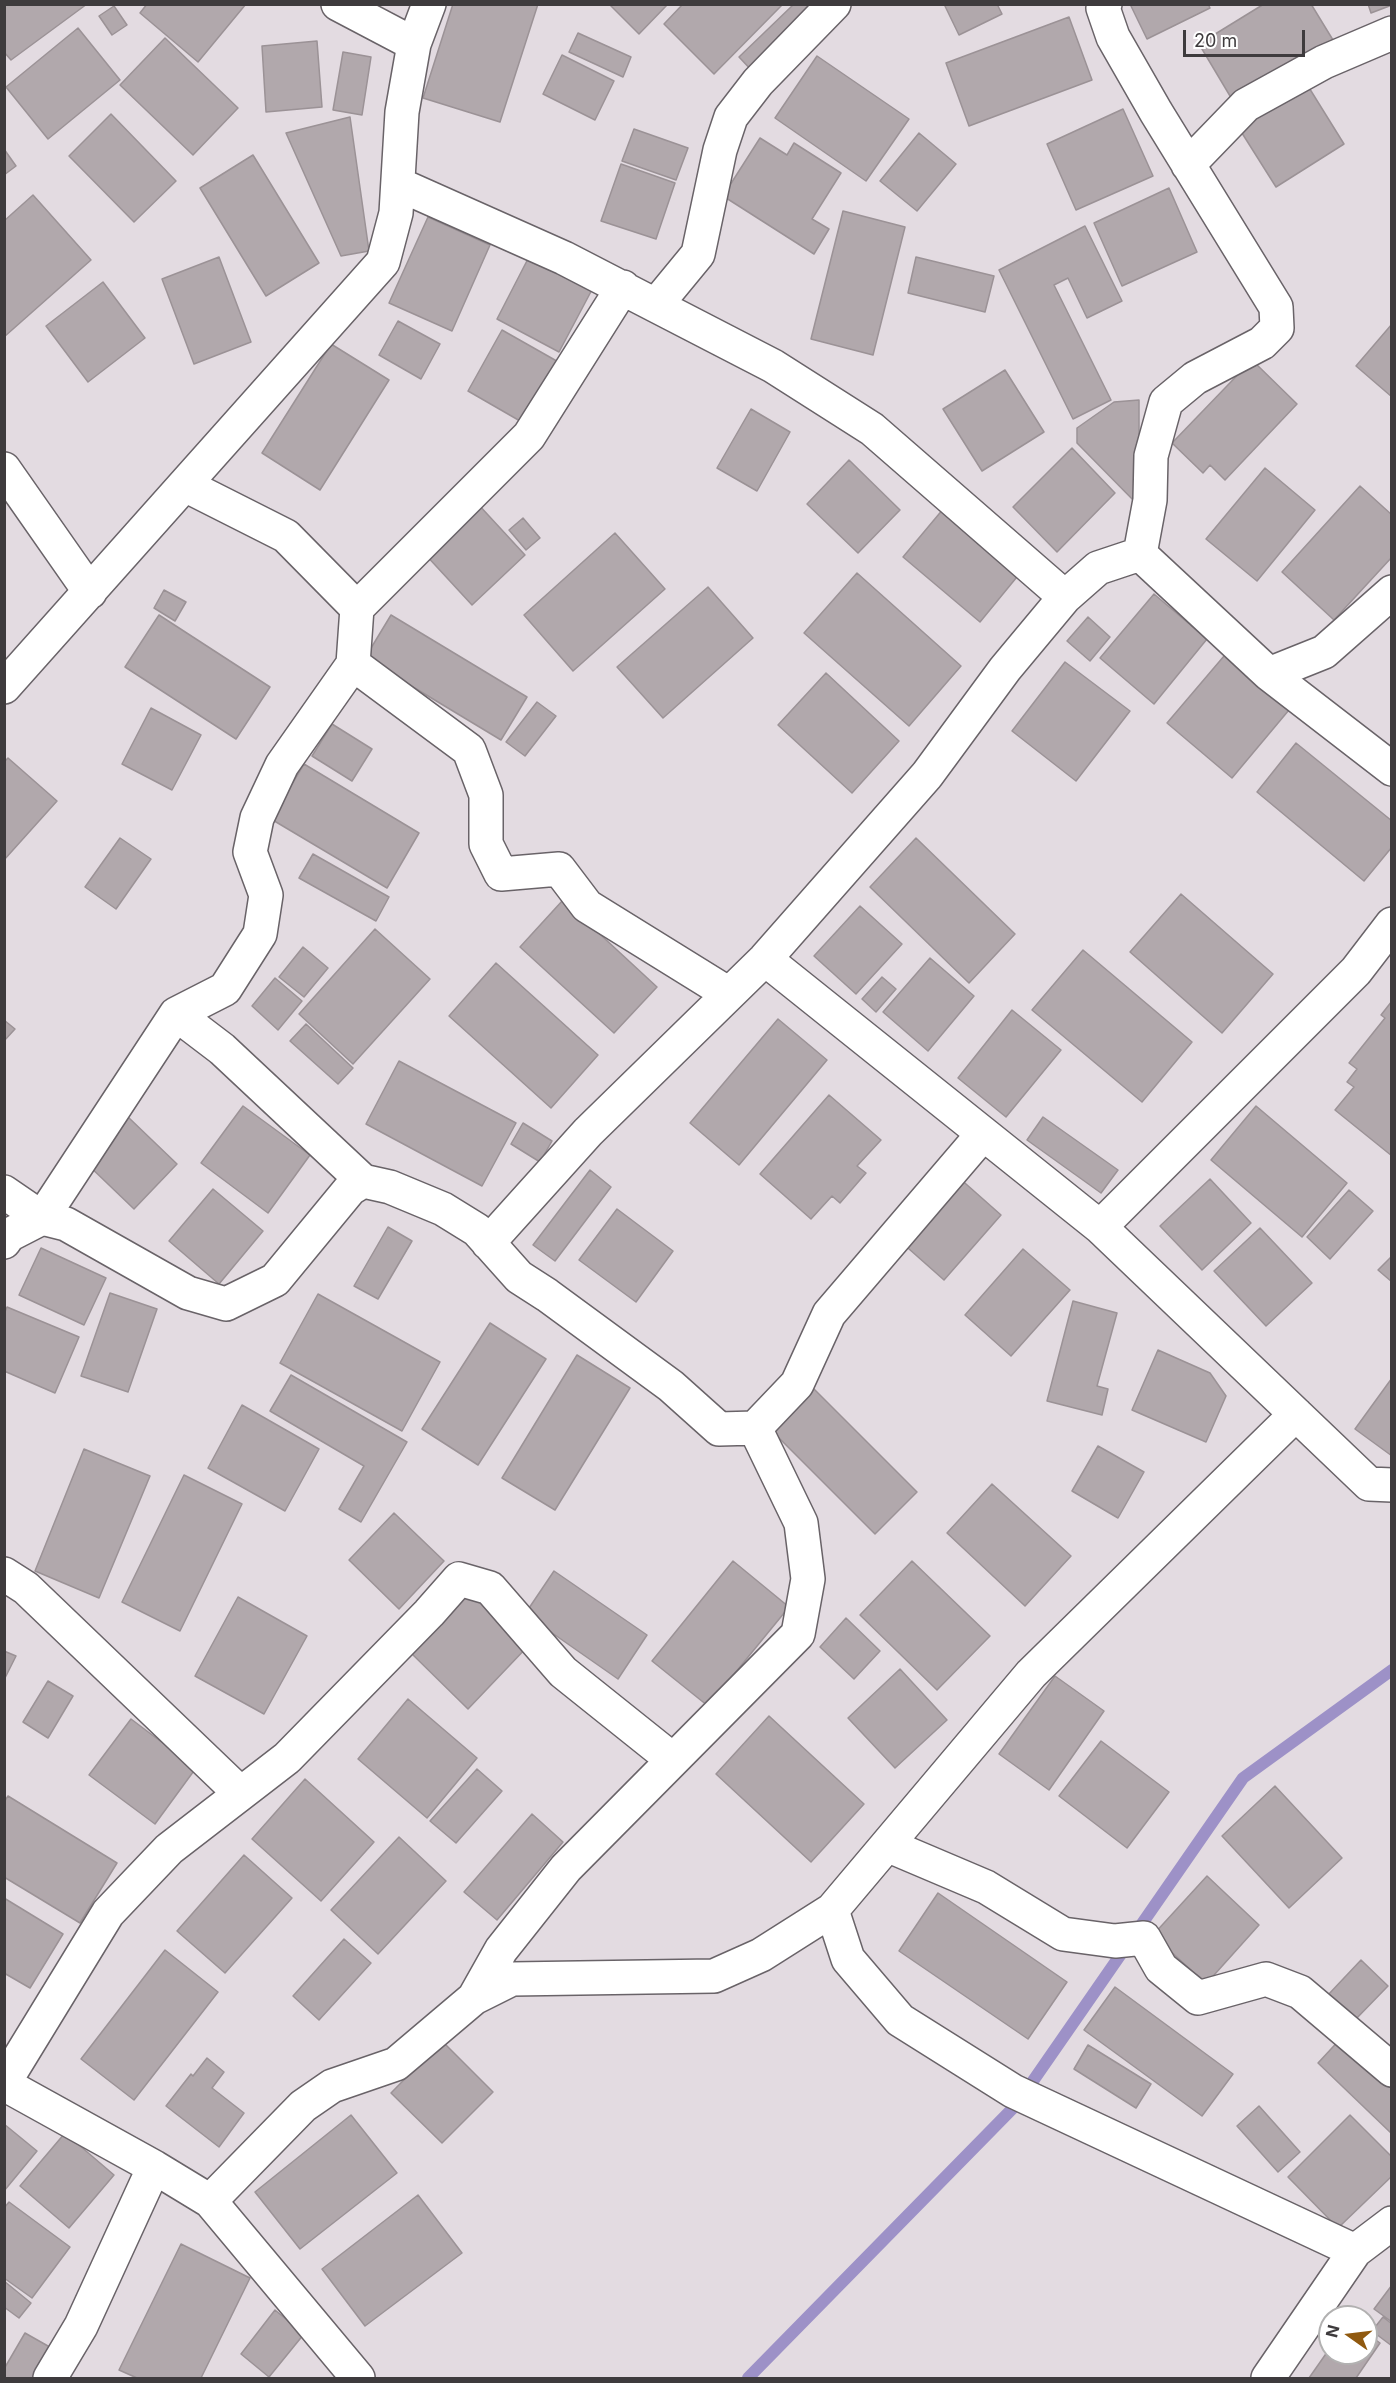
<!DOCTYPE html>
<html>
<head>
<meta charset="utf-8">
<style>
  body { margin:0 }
  #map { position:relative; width:1396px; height:2383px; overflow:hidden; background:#e3dbe1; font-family:Inter,sans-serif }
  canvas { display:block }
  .frame { position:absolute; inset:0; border:6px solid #3e3b3d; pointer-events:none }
  .north { position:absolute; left:1318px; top:2305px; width:60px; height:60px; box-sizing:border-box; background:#fff; border:2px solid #b2b1b1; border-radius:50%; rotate:284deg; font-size:16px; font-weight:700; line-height:24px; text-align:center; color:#3e3b3d }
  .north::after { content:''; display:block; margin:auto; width:21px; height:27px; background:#90590f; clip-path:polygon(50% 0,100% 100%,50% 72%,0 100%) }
  .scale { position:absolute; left:1183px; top:30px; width:122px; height:27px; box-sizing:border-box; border:3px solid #3e3b3d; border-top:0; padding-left:8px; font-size:18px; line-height:21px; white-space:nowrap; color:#3e3b3d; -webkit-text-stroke:4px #fff; paint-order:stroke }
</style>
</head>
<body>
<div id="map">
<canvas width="1396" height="2383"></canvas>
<div class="frame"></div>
<div class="north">N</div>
<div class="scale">20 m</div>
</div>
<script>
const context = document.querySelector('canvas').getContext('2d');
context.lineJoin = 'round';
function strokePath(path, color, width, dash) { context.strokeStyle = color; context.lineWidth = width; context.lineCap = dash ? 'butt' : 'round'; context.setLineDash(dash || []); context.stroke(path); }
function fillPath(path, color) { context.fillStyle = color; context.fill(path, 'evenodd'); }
const stream = new Path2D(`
  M748,2378L1017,2104L1243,1778L1392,1670`);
const building = new Path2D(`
  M4,4H87L11,60L4,52Z
  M147,4H246L198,62L140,13Z
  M453,4H538L500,122L423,98Z
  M609,4H668L639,34Z
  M683,4H783L714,74L664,24Z
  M794,4H826L754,73L739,57Z
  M944,4H997L1002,14L959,35Z
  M1130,4H1208L1210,8L1147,39Z
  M1264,4H1311L1333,40L1233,101L1199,44Z
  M1368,4H1392V5L1371,13Z
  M114,6L127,25L112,35L99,16Z
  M1069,17L1092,80L969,126L946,63Z
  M78,28L120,80L48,139L6,87Z
  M578,33L631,57L623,77L569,52Z
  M165,38L238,108L193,155L120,85Z
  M317,41L322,107L266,112L262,46Z
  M343,52L371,57L362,115L333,110Z
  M562,55L614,81L595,120L543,94Z
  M817,56L909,119L866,181L775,118Z
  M1303,78L1344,144L1276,187L1235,122Z
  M1123,109L1153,176L1076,210L1047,144Z
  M111,114L176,181L134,222L69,156Z
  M350,117L369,251L341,256L286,133Z
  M634,129L688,148L676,180L622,161Z
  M919,133L956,164L917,211L880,181Z
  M760,138L787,155L794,143L841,173L812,219L829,229L814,254L723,196Z
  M4,149L16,166L4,175Z
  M253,155L319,263L266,296L200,188Z
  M621,164L675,183L656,239L601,221Z
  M1169,188L1197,252L1122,286L1094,223Z
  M33,195L91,260L4,337V221Z
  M843,211L905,227L873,355L811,339Z
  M428,217L490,245L452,331L389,303Z
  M1085,226L1122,301L1087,318L1068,278L1054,285L1111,400L1073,419L999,270Z
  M532,251L595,284L559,352L497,319Z
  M219,257L251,342L194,364L162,279Z
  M916,257L994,276L985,312L908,293Z
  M103,282L145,338L88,382L46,326Z
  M398,321L440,344L421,379L379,355Z
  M1392,324V397L1356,366Z
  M502,330L562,364L527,425L468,391Z
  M331,344L389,380L320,490L262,453Z
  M1252,360L1297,404L1225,480L1210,465L1203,473L1172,443Z
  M1005,370L1044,432L982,471L943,409Z
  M1139,400V506L1077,443V428L1114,402Z
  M751,409L790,432L757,491L717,468Z
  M1072,448L1115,493L1057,552L1013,507Z
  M849,460L900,510L858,553L807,504Z
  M1265,468L1315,510L1257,581L1206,539Z
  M1360,486L1392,515V557L1334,620L1282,572Z
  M477,503L525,555L472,605L424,553Z
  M944,508L1021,572L980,622L903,557Z
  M523,518L540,538L526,550L509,530Z
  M615,533L665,589L573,671L524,615Z
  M857,573L961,666L909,726L804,633Z
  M708,587L753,638L663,718L617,667Z
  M164,590L186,602L175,621L154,608Z
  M1154,594L1207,639L1154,704L1100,658Z
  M159,615L270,687L236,739L125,667Z
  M391,615L527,697L501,740L365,658Z
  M1088,617L1110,637L1090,661L1067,641Z
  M1230,649L1294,704L1232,778L1167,723Z
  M1065,662L1130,711L1076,781L1012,731Z
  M826,673L899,741L852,793L778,725Z
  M537,702L556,716L525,756L506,742Z
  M151,708L201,735L172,790L122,764Z
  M332,724L372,749L352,781L312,756Z
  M1296,743L1392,821V847L1364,881L1257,792Z
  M8,758L57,801L4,860V762Z
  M304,764L419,833L387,888L271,819Z
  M120,838L151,859L116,909L85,887Z
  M916,838L1015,934L969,983L870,887Z
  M313,854L389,897L376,921L299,878Z
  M1181,894L1273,974L1222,1033L1130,952Z
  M563,900L657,987L614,1033L520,947Z
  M860,906L902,944L856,994L814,956Z
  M375,929L430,979L353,1064L299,1014Z
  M303,947L328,968L304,997L279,977Z
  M1083,950L1192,1042L1142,1102L1032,1010Z
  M930,958L974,996L928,1051L883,1012Z
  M496,963L598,1055L551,1108L449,1016Z
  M882,977L896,989L876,1012L862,999Z
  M275,978L302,1001L278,1030L252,1006Z
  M1392,1001V1156L1335,1110L1354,1087L1347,1082L1357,1069L1349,1063L1385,1018L1381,1015Z
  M1012,1010L1061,1050L1006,1117L958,1078Z
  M778,1019L827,1060L739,1165L690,1123Z
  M4,1020L15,1029L4,1041Z
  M306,1024L353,1068L338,1084L290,1041Z
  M399,1061L516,1123L482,1186L366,1124Z
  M829,1095L881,1140L857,1166L866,1173L840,1203L832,1196L811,1219L760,1174Z
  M243,1106L310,1155L268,1213L201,1163Z
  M1256,1106L1347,1183L1302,1237L1211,1160Z
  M127,1116L177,1164L134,1209L84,1161Z
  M1043,1117L1118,1170L1101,1193L1027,1140Z
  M523,1123L552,1141L540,1162L511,1144Z
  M590,1170L611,1187L555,1261L533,1245Z
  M957,1176L1001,1215L944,1280L900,1241Z
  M1210,1179L1251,1223L1202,1270L1160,1226Z
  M213,1189L263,1231L219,1284L169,1241Z
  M1349,1190L1373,1211L1330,1259L1307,1237Z
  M617,1209L673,1251L636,1302L579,1260Z
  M388,1227L412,1241L378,1299L354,1286Z
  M1260,1228L1312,1283L1266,1326L1214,1271Z
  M41,1248L106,1278L84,1325L19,1295Z
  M1023,1249L1070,1290L1011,1356L965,1315Z
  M1392,1256V1282L1378,1270Z
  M110,1293L157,1309L128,1392L81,1376Z
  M318,1294L440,1362L402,1431L280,1363Z
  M1073,1301L1117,1313L1097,1386L1108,1389L1102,1415L1047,1401Z
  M7,1307L79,1337L55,1393L4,1371V1314Z
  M490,1323L546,1359L478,1465L422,1429Z
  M1158,1350L1210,1373L1226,1396L1206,1442L1132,1410Z
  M577,1355L630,1388L555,1510L502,1478Z
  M291,1375L407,1442L361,1522L339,1509L364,1466L270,1411Z
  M1392,1378V1456L1355,1429Z
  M811,1386L917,1492L875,1534L769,1428Z
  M242,1405L319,1449L285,1511L208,1468Z
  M1098,1446L1144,1472L1118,1518L1072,1491Z
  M84,1449L150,1476L99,1598L35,1571Z
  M184,1475L242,1504L180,1631L122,1602Z
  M992,1484L1071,1556L1025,1606L947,1533Z
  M394,1513L444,1561L399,1609L349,1560Z
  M733,1561L789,1607L708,1706L652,1661Z
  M912,1561L990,1636L937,1690L860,1615Z
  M554,1571L647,1635L618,1679L525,1614Z
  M470,1588L529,1645L468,1709L410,1652Z
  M238,1597L307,1636L264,1714L195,1676Z
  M846,1618L880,1651L854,1679L820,1647Z
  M4,1651L16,1656L4,1680Z
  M900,1669L947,1720L895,1768L848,1718Z
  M1055,1676L1104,1711L1049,1790L999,1754Z
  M48,1681L73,1696L48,1738L23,1722Z
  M408,1699L477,1758L427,1818L358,1759Z
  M769,1716L864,1804L811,1862L716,1774Z
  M131,1719L196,1768L155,1824L89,1775Z
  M1101,1741L1169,1792L1127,1848L1059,1796Z
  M477,1769L502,1791L456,1843L430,1821Z
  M305,1779L374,1842L321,1901L252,1839Z
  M1275,1786L1342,1858L1289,1908L1222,1836Z
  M8,1796L117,1863L80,1923L4,1877V1802Z
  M532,1814L563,1842L497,1920L464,1892Z
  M399,1837L446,1881L378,1954L331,1910Z
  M244,1855L292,1898L225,1973L177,1931Z
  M1207,1876L1259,1925L1206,1984L1153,1935Z
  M938,1893L1067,1982L1028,2039L899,1951Z
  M4,1898L63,1934L30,1988L4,1973Z
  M344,1939L371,1963L319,2020L293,1996Z
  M165,1950L218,1992L134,2100L81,2059Z
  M1361,1960L1388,1986L1354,2021L1327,1996Z
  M1115,1987L1233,2074L1202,2116L1084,2030Z
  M1344,2035L1392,2081V2134L1318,2063Z
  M442,2041L493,2092L442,2143L391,2093Z
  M1088,2045L1151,2084L1136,2108L1074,2069Z
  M207,2058L224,2072L212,2088L244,2113L219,2147L166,2106L191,2074L193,2076Z
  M1259,2106L1300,2152L1278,2172L1237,2126Z
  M351,2115L397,2173L300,2249L255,2192Z
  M1350,2115L1392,2157V2176L1338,2228L1288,2177Z
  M4,2124L37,2151L4,2191Z
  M65,2133L114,2175L69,2228L20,2186Z
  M418,2195L462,2253L365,2326L322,2269Z
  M9,2202L70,2247L32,2298L4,2278V2208Z
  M181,2244L250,2278L201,2378H137L119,2370Z
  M4,2281L31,2303L19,2318L4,2307Z
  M1392,2285V2322L1374,2309Z
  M275,2310L304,2334L269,2377L241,2354Z
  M1383,2317L1392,2324V2346L1372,2331Z
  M25,2333L55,2350L39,2378H4V2369Z
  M1366,2333L1380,2343L1356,2378H1309L1330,2348V2353H1366Z`);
const street = new Path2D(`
  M338,4L414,44
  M1105,4L1103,8L1113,37L1156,112L1276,307L1277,328L1262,343L1195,378L1166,402L1151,456L1150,500L1140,554
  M1188,165L1246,105L1324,62L1392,33
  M398,184L564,258L773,366L872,429L1065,597
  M656,305L698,254L720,150L731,117L758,82L834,4
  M4,469L90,592
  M185,485L286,536L357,608
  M1140,554L1269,674L1392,769
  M353,664L469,750L486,795V844L501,874L559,869L587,906L729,994
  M1269,674L1324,652L1392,592
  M4,687L383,262L396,213L402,112L414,44L429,4
  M765,959L1100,1227L1369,1484L1392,1485
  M176,1014L222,1049L363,1181L390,1187L443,1209L477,1230L519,1277L547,1295L671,1386L719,1429L755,1428L797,1384L829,1314L983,1134
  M4,1192L42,1218L66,1224L188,1293L226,1304L275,1280L350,1189L363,1181
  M1100,1227L1356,971L1392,924
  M4,1242L9,1235L42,1218L176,1014L225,989L260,934L266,895L250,852L257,818L282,765L353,664L357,608L529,436L623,287
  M488,1243L588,1132L765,959L927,775L1005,669L1065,597L1098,568L1140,554
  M4,1574L26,1588L240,1793
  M887,1845L986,1887L1063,1934L1115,1941L1144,1938L1161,1968L1198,1998L1266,1979L1300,1992L1392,2070
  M832,1910L848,1959L900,2020L1013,2091L1355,2251
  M474,1998L501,1950L566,1868L798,1634L808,1579L801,1523L755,1428
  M4,2083L108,1913L169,1849L287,1758L429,1613L459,1579L490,1588L563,1672L673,1760
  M4,2084L154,2167L81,2326L50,2378
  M154,2167L210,2201L358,2378
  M210,2201L303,2106L332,2086L396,2064L474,1998L512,1979L714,1976L761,1955L832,1910L1031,1674L1296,1414
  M1268,2378L1355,2251L1392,2223`);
strokePath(stream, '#9d91c7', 12);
fillPath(building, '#b1a8ac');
strokePath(building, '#9b9296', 1.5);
strokePath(street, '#696368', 36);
strokePath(street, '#fff', 33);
</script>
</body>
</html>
